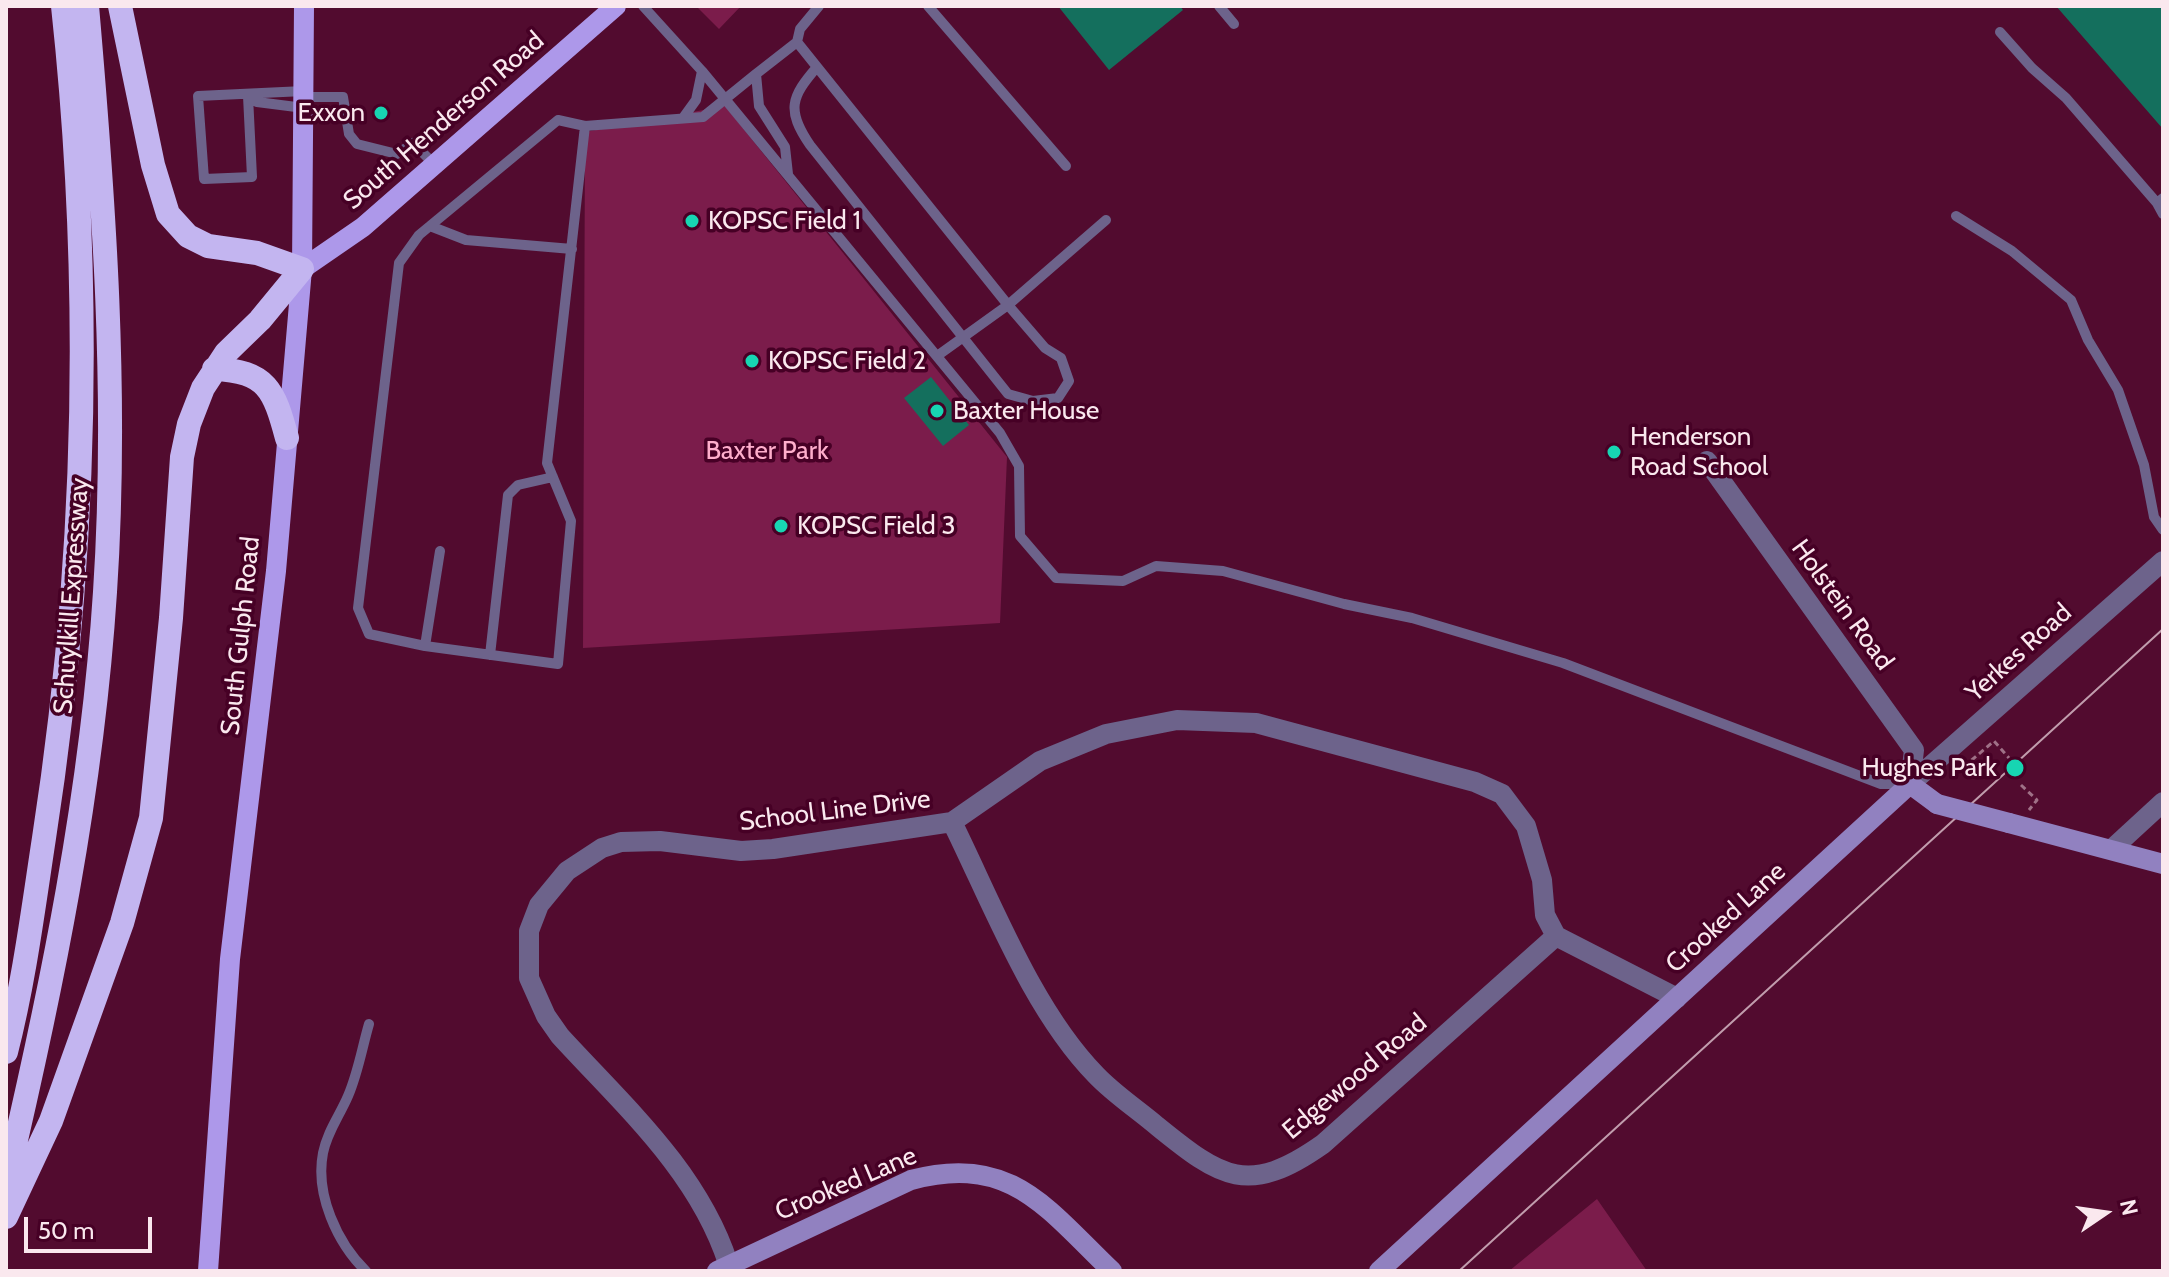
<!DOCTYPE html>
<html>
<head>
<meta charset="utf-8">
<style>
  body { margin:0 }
  #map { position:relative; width:2169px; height:1277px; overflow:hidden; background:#520b2f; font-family:Cabin,sans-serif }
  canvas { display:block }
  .frame { position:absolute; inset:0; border:8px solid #fae8ee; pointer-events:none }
  .north { position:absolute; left:2065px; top:1173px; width:80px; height:80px; -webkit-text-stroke:6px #460025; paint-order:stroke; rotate:77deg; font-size:22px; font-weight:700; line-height:32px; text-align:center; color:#fae8ee }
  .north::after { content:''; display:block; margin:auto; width:28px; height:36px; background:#fae8ee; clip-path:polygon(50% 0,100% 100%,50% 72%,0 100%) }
  .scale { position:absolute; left:24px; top:1217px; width:128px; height:36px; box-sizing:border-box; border:4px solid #fae8ee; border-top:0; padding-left:10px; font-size:24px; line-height:28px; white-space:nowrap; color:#fae8ee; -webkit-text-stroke:6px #460025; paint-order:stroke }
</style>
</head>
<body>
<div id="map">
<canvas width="2169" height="1277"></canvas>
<div class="frame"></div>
<div class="north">N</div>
<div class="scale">50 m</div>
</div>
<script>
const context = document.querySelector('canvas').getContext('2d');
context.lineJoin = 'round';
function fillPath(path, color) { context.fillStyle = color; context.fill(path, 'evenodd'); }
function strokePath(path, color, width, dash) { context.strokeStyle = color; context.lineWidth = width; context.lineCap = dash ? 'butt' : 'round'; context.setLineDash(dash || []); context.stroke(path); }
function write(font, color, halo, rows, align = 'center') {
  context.font = font + ' Cabin,sans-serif'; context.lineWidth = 7; context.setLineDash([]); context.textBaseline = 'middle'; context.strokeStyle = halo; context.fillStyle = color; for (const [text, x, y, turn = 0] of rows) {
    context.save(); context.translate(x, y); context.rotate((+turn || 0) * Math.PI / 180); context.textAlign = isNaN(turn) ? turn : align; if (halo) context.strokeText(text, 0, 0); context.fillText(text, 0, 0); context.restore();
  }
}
const green = new Path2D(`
  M696,6H741L719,29Z
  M725,106L1007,457L1000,623L583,648L585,132Z
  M1597,1199L1647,1271H1509Z`);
const building = new Path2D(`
  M1058,6H1180L1183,10L1109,70Z
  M2056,6H2163V129Z
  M931,377L969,425L943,446L904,398Z`);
const path = new Path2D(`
  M1957,766L1960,770L1994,741L2009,758
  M2021,785L2037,800L2029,810`);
const lane = new Path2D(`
  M643,6L702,71L1000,433L1019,466L1020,536L1056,578L1123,581L1156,566L1223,571L1344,604L1412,618L1563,663L1881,784H1908
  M928,6L1066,166
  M1219,6L1234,24
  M2000,32L2032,68L2066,98L2157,203
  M817,67C791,97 786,110 810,145L1008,394L1033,401L1058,398L1069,381L1061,358L1045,348L1008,305L797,42L800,29L819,6
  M248,96L252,177L204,179L198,96L304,91
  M248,96L257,102L304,108
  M304,97H343L349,134L357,144L397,154L413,143L434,164
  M683,118L696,100L702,71
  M585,126L558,120L419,235L399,263L358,608L369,634L425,646L558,664L571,521L547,463L585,126L703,117L756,74
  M788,174L785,147L759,106L756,74L797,42
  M2163,198L2157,203L2163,214
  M1956,216L2012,251L2071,300L2088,340L2118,390L2144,465L2154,517L2163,530
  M430,226L466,240L572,249
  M937,356L1008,305L1106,220
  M425,646L440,551
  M490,655L508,495L518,485L553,477
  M366,1271C337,1243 315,1194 323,1153C327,1132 340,1115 348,1096C358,1073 362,1048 369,1024`);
const street = new Path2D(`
  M1707,461L1914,750L1910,784
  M1910,784L2163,561
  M952,822C992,903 1033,1011 1096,1075C1114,1094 1137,1109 1157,1126C1221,1178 1248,1197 1323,1144L1556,936
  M2113,848L2163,802
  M728,1263C698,1171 624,1106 560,1036L546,1016L529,978V931L539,905L567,871L602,848L621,842L660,841L741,851L773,849L952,822L1040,761L1106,734L1177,720L1256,723L1475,782L1502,794L1526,826L1542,880L1545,915L1556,936L1677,998`);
const secondary = new Path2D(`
  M2009,823L2163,864
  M717,1271L911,1180C1011,1153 1046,1208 1112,1271
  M1379,1271L1910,784L1937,804`);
const primary = new Path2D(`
  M302,269L363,227L616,6
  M208,1271L230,959L276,571L302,269L304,6`);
const highway = new Path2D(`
  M214,369C267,371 274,390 287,438
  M6,1052C24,982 33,910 44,838C87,562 93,283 63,6
  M6,1183C52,988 92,793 105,592C118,396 104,201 87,6
  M6,1217L51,1121L122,923L151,818L171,618L182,457L189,424L203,388L226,353L260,320L302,269L257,253L208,246L188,236L168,214L153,165L120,6`);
const tram = new Path2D(`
  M1459,1271L2163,629`);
const secondaryBridge = new Path2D(`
  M1937,804L2009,823`);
const markers = [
  [381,113,8,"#17d5b2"],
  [692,221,8,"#17d5b2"],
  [752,361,8,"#17d5b2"],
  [937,411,8,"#17d5b2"],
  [1614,452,8,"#17d5b2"],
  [781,526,8,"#17d5b2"],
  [2015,768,10,"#17d5b2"]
];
const poiNames = [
  ["Exxon",365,113,"right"],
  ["KOPSC Field 1",708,221],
  ["KOPSC Field 2",768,361],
  ["Baxter House",953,411],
  ["Henderson",1630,437],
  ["Road School",1630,467],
  ["KOPSC Field 3",797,526],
  ["Hughes Park",1997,768,"right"]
];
const streetNames = [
  ["South Henderson Road",444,121,-41],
  ["Schuylkill Expressway",72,596,-86],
  ["Holstein Road",1842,605,54],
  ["South Gulph Road",241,636,-84],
  ["Yerkes Road",2019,653,-42],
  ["School Line Drive",835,811,-7],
  ["Crooked Lane",1726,918,-42],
  ["Edgewood Road",1355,1077,-40],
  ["Crooked Lane",846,1184,-23]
];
const parkNames = [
  ["Baxter Park",767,451]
];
fillPath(green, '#7b1c4b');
fillPath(building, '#146f5d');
strokePath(path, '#9f7187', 3, [6, 4]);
strokePath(lane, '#6d638b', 10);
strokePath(street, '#6d638b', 20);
strokePath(secondary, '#9181c0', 20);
strokePath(primary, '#ad98ea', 20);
strokePath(highway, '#c3b5f0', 24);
strokePath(tram, '#c19dad', 2);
strokePath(secondaryBridge, '#9181c0', 20);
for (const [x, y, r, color] of markers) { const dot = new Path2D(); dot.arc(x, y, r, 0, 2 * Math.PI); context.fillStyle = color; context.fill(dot); strokePath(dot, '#460025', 3); }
write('26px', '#fae8ee', '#460025', poiNames, 'left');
write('26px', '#fae8ee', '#460025', streetNames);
write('26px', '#ffaecc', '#460025', parkNames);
</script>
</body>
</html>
